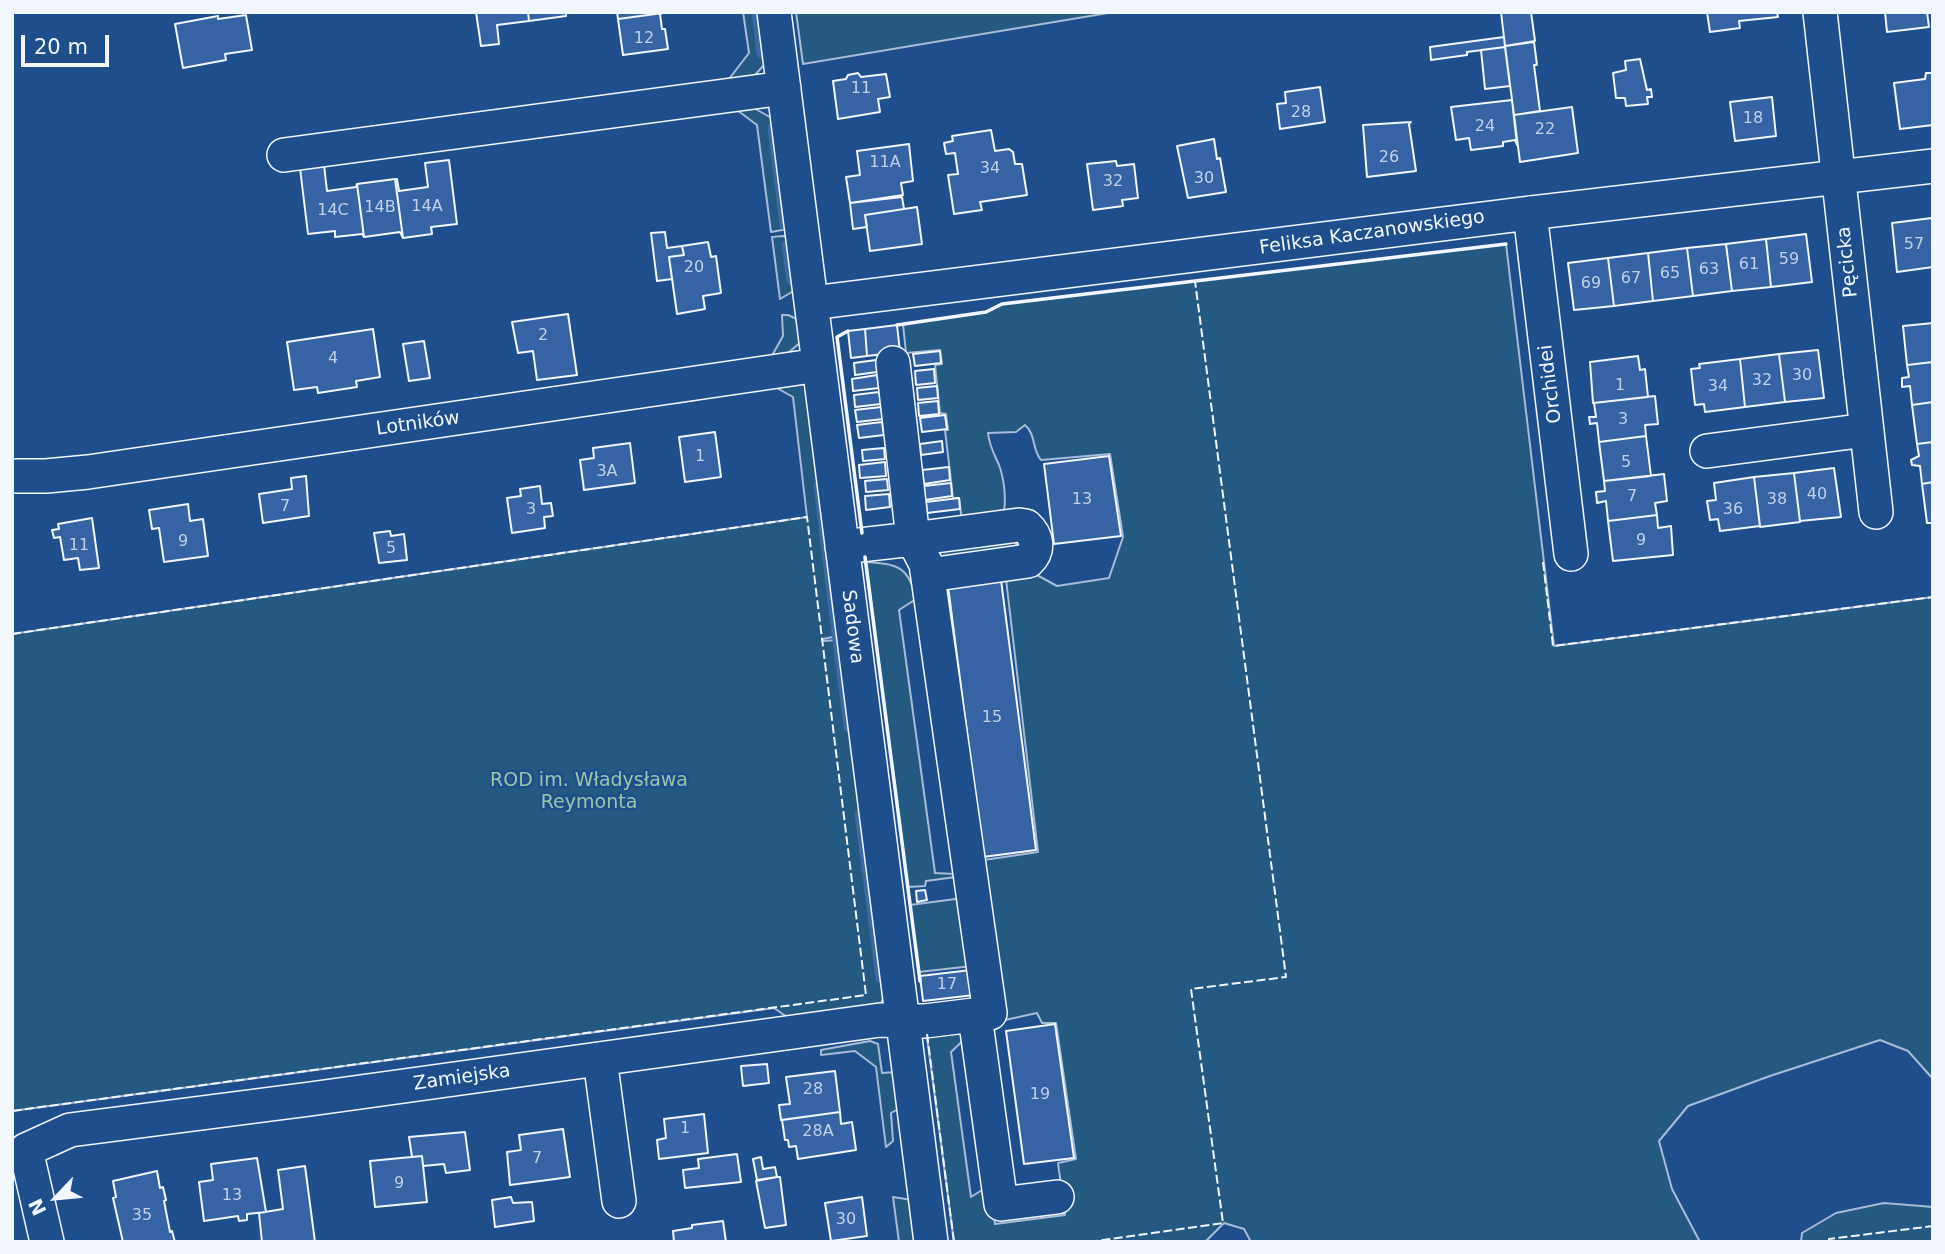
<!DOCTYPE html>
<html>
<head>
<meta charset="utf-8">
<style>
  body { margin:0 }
  #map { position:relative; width:1945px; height:1254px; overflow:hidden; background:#1f4e8c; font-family:"DejaVu Sans",sans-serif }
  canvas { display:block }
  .frame { position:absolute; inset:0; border:14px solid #f2f6ff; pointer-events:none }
  .north { position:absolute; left:21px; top:1163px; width:70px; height:70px; -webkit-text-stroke:5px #1f4e8c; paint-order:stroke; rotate:244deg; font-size:19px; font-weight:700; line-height:28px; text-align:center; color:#f2f6ff }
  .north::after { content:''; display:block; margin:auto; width:24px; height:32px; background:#f2f6ff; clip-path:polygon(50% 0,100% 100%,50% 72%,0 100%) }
  .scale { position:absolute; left:21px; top:35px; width:88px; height:32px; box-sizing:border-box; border:4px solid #f2f6ff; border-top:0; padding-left:9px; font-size:21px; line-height:24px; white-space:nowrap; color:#f2f6ff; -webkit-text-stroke:5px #1f4e8c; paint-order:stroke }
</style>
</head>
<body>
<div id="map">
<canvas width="1945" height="1254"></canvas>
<div class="frame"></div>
<div class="north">N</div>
<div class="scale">20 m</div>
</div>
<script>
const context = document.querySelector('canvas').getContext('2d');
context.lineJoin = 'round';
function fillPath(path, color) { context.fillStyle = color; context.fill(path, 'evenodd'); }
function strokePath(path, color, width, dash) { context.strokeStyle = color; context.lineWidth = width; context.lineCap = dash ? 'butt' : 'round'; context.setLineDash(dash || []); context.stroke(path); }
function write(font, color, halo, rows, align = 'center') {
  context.font = font + ' "DejaVu Sans",sans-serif'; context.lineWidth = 5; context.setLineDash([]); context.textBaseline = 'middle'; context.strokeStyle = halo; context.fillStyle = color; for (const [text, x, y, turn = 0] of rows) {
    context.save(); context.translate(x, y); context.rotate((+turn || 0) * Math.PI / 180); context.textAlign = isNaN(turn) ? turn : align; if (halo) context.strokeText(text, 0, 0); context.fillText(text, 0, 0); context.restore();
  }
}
const green = new Path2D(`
  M743,12H762L765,64L753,77L729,79L749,53Z
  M796,12H1114L803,64Z
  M733,107H752L775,120L788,229L771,232L757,125Z
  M783,236L789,237L797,289L780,299L772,237Z
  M1506,244L1554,646L1933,597V1079L1908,1051L1880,1040L1770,1076L1688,1106L1659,1141L1672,1189L1700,1242H1251L1244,1229L1224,1223L1205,1242H954L927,1037L966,1032L969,1035L951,1052L971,1197L990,1185L995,1224L1065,1215L1058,1163L1076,1159L1056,1023H1042L1037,1013L1005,1020L984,860L1038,852L1006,579L1037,575L1057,586L1109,578L1123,537L1110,454L1041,460C1032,450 1036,434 1025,425L1016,432L988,433C989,445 994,454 999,465C1004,478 1007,501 1003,515L962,521L959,498H953L945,430H948L946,414L940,413L935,365L942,364L940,350L906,353L903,324L986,312L1002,304Z
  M782,315H788L801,321L802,341L788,353L770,359L783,336Z
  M790,382L804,384L810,391L840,633L837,636L823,639V641L838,640L841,642L886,993L881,1003L873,1009L790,1019L774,1008L12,1111V634L807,517L793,397L775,387L676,403V401Z
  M1015,539L1017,547L942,563L935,552Z
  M866,562C897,564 909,566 916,599L899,610L935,873L956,874V877L926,881L925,886L908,887Z
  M963,898L972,966L919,972L910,905Z
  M870,1041L878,1044L882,1073L896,1072L900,1108L891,1113L893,1141L886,1147L876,1067L855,1051L821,1055V1050Z
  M893,1197L912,1200L917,1242H899Z
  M1884,1203L1933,1207V1242H1801L1802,1233L1836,1213Z`);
const stream = new Path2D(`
  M756,12L761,54
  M772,127L784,225
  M786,245L791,281
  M818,485L836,635
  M837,641L848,727
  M859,814L880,978`);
const building = new Path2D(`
  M476,12H528L529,21L497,25L499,44L481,46Z
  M528,12H566V16L529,21Z
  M617,12H660L663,13L618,19Z
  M1501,12H1531L1535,41L1505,46Z
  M1707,12H1777L1778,17L1739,21L1740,28L1710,32Z
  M1885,12H1927L1929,27L1887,32Z
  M663,13L660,14L662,29H665L668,49L623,55L618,19Z
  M246,15L252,50L225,54L226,60L183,68L175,24L218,16V19Z
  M1504,37L1505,47L1467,52V55L1431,60L1430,47Z
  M1534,42L1537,65H1534L1540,111L1514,115L1505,46Z
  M1505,47L1510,86L1485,89L1481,50Z
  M1640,59L1647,90L1651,89L1652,97H1647L1648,104L1626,106L1625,98H1616L1613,73L1626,70L1625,61Z
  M858,73L861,77L886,74L890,97L878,99L880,112L838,119L833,81L846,79L848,75Z
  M1926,73H1933V125L1900,129L1894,83L1925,79Z
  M1320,87L1325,122L1280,129L1277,104L1286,103L1285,92Z
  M1772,97L1776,136L1735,141L1730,102Z
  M1512,100L1517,145L1515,140L1503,142V146L1471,150L1469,138L1456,140L1451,107Z
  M1572,107L1578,153L1520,162L1514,115Z
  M1411,122L1409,124L1416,171L1367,177L1363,125Z
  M991,130L995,151L1009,149L1013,152L1015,164H1022L1027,195L980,202L982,210L954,214L948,175L958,174L955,153L946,154L944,143L953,141L952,136Z
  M1214,139L1217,159L1220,158L1226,192L1188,198L1177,146Z
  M909,144L913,181L901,183L903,195L850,203L846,177L860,175L857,151Z
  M449,160L457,224L431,227L432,234L403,238L395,179H397L399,191L428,187L425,163Z
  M1116,161L1117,166L1134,164L1138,198L1122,200L1123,206L1093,210L1087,164Z
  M324,165L327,191L356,187L357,184L364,237L362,234L335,237V231L308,234L300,168Z
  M395,179L403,238L400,232L364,237L357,184Z
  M902,197L904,209L865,215L867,227L853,229L850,203Z
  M917,207L922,244L870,251L865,215Z
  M1932,218L1933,267L1897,272L1892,223Z
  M665,232L667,248L682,246L684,255L669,257L672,279L657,281L651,233Z
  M1806,234L1812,282L1771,287L1766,239Z
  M1766,239L1771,287L1732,291L1726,244Z
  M708,242L711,257L716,256L721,293L703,296L705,309L677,314L669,257L684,255L682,246Z
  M1726,244L1732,291L1693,296L1687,248Z
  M1687,248L1693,296L1653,301L1648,253Z
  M1648,253L1653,301L1614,306L1608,258Z
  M1608,258L1614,306L1574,310L1568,263Z
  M568,314L577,375L537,380L533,351L518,353L512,322Z
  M1933,323V362L1907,365L1903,326Z
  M897,325L900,352L867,356L865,329Z
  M373,329L380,377L356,381L357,387L318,393L317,387L294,390L287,342Z
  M865,329L867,356L851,358L848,331Z
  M424,341L430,378L409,381L403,344Z
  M1818,350L1824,398L1785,402L1779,354Z
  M940,351L941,363L915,366L913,354Z
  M1779,354L1785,402L1745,407L1740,359Z
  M1638,356L1640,370L1645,369L1648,397L1593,403L1590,362Z
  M1740,359L1745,407L1705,412L1704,404L1695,405L1691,369L1700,368L1699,364Z
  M876,360L877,372L855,375L854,363Z
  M1933,362V402L1912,405L1910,386L1902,387V378L1909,377L1907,365Z
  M934,369L935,383L916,385L915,371Z
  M877,375L879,388L853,391L852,379Z
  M937,386L938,398L918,400L917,388Z
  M879,392L881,404L855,407L854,395Z
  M1655,396L1658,424L1645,425L1646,436L1599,442L1597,423L1590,424L1589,417H1596L1594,403Z
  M938,401L939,414L919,416L918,403Z
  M1933,402V442L1917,444L1912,405Z
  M881,407L883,419L857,422L855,410Z
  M945,415L947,429L922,432L920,418Z
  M882,422L884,435L859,438L857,425Z
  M715,432L721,477L685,482L679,437Z
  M1646,436L1651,476L1604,481L1599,442Z
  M942,441L943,452L921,455L920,444Z
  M1933,442V482L1922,484L1920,466L1912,465L1911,460L1919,456L1917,444Z
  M630,443L635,483L584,490L580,460L594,458L593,448Z
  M884,448L885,459L863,461L862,450Z
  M1109,456L1121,536L1054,544L1044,464Z
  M885,462L886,476L860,478L859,465Z
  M949,467L950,480L924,484L922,470Z
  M1834,468L1841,517L1800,521L1794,473Z
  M1794,473L1800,522L1760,527L1754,477Z
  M1664,474L1667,501L1655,503L1657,515L1608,521L1606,501L1597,503L1596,492L1605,491L1604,481Z
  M306,476L309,516L263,523L259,494L292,489L291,478Z
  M1754,477L1760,526L1720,531L1718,519L1710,520L1707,501L1716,500L1714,483Z
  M887,479L888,490L866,492L865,481Z
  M1933,482V523H1927L1922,484Z
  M951,483L952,496L925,500L924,486Z
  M540,486L542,504L551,503L553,516L544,517L545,528L512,533L507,498L521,496L520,489Z
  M889,494L890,507L866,510L865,496Z
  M959,498L960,509L927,513L926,502Z
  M188,504L190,521L203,519L208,556L164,562L159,528L152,529L149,510Z
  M1657,515L1658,528L1671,526L1673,555L1613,561L1608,521Z
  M92,518L99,568L80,570L78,558L64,560L60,537L54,538L52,530L59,529L58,524Z
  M390,531L391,536L404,534L407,560L379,563L374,533Z
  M1001,580L1036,850L983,857L948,586Z
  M925,890L927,900L917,902L916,891Z
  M971,970L974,995L923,1001L920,976Z
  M1055,1024L1074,1158L1024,1164L1006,1031Z
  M767,1064L769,1083L743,1086L741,1066Z
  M835,1071L840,1112L781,1120L779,1105L790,1104L786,1077Z
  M840,1112L841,1124L852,1122L856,1150L798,1159L796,1146L789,1147L788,1140H785L782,1120Z
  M704,1114L708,1153L659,1159L657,1140L666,1138L664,1119Z
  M563,1129L570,1177L510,1185L507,1152L521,1150L519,1135Z
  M465,1132L470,1170L446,1173L444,1164L423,1166L422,1156L412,1157L409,1137Z
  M737,1154L741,1182L685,1188L683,1170L699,1168L698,1159Z
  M422,1156L427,1202L375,1207L370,1161Z
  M761,1157L763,1169L775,1167L777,1177L757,1180L753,1159Z
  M257,1158L266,1212L247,1214V1220L239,1221L238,1216L204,1221L199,1182L213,1180L211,1164Z
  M305,1166L315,1242H262L259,1213L283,1209L278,1170Z
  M157,1171L160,1188L163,1187L166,1200L164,1201L170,1232L172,1231L175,1242H123L113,1198L116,1197L113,1181Z
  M777,1177H780L786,1225L765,1228L756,1181Z
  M511,1197L513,1203L532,1202L534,1221L495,1227L492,1200Z
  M862,1197L867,1236L831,1241L825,1203Z
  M723,1221L726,1242H674L673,1231L692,1228V1225Z`);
const minor = new Path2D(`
  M774,12L931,1242
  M1820,12L1876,512
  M284,155L784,88
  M1530,213L1571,554
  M812,303L1530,213L1933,166
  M893,363L913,539L1019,525L1026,526C1037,536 1040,550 1028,561L929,575
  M1707,451L1866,430
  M17,476H46L88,472L819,365
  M975,1016L1001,1204L1057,1197
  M600,1059L619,1201
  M47,1242L26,1150L70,1130L310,1099L880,1020L925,1021L990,1013L926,564L913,539L842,547`);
const fence = new Path2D(`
  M1543,562L1553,646L1933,597
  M12,634L807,517L866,995L12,1111
  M927,1034L954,1242
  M1089,1242L1223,1223L1191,989L1286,977L1195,281
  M1829,1242V1239L1933,1226`);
const wall = new Path2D(`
  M897,325L986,312L1002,304L1506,244
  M848,331L837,337L862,533
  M865,557L920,981`);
const numberNames = [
  ["12",644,39],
  ["11",861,89],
  ["28",1301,113],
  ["18",1753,119],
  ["24",1485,127],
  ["22",1545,130],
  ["26",1389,158],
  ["11A",885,163],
  ["34",990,169],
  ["30",1204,179],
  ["32",1113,182],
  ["14A",427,207],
  ["14B",380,208],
  ["14C",333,211],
  ["57",1914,245],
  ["59",1789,260],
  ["61",1749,265],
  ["20",694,268],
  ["63",1709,270],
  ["65",1670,274],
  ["67",1631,279],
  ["69",1591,284],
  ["2",543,336],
  ["4",333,359],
  ["30",1802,376],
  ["32",1762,381],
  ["1",1620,386],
  ["34",1718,387],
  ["3",1623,420],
  ["1",700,457],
  ["5",1626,463],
  ["3A",607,472],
  ["40",1817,495],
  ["7",1632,497],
  ["13",1082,500],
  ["38",1777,500],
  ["7",285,507],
  ["3",531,510],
  ["36",1733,510],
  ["9",1641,541],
  ["9",183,542],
  ["11",79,546],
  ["5",391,549],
  ["15",992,718],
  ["17",947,985],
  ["28",813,1090],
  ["19",1040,1095],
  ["1",685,1129],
  ["28A",818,1132],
  ["7",537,1159],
  ["9",399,1184],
  ["13",232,1196],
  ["35",142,1216],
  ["30",846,1220]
];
const streetNames = [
  ["Feliksa Kaczanowskiego",1372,233,-8],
  ["Pęcicka",1848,262,-96],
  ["Orchidei",1551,384,-97],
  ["Lotników",418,424,-8],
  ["Sadowa",852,627,83],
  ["Zamiejska",462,1078,-8]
];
const parkNames = [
  ["ROD im. Władysława",589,781],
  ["Reymonta",589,803]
];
fillPath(green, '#245a82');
strokePath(green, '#a8bbd7', 2);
strokePath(stream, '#3b69a3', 9);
fillPath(building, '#3563a3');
strokePath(building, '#f2f6ff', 2);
strokePath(minor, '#f2f6ff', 36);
strokePath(minor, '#1f4e8c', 33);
strokePath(fence, '#f2f6ff', 2, [9, 3.5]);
strokePath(wall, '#f2f6ff', 3.5);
write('16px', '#c3d1e8', null, numberNames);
write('19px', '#f2f6ff', '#1f4e8c', streetNames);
write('19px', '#97c8a6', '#1f4e8c', parkNames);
</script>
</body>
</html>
